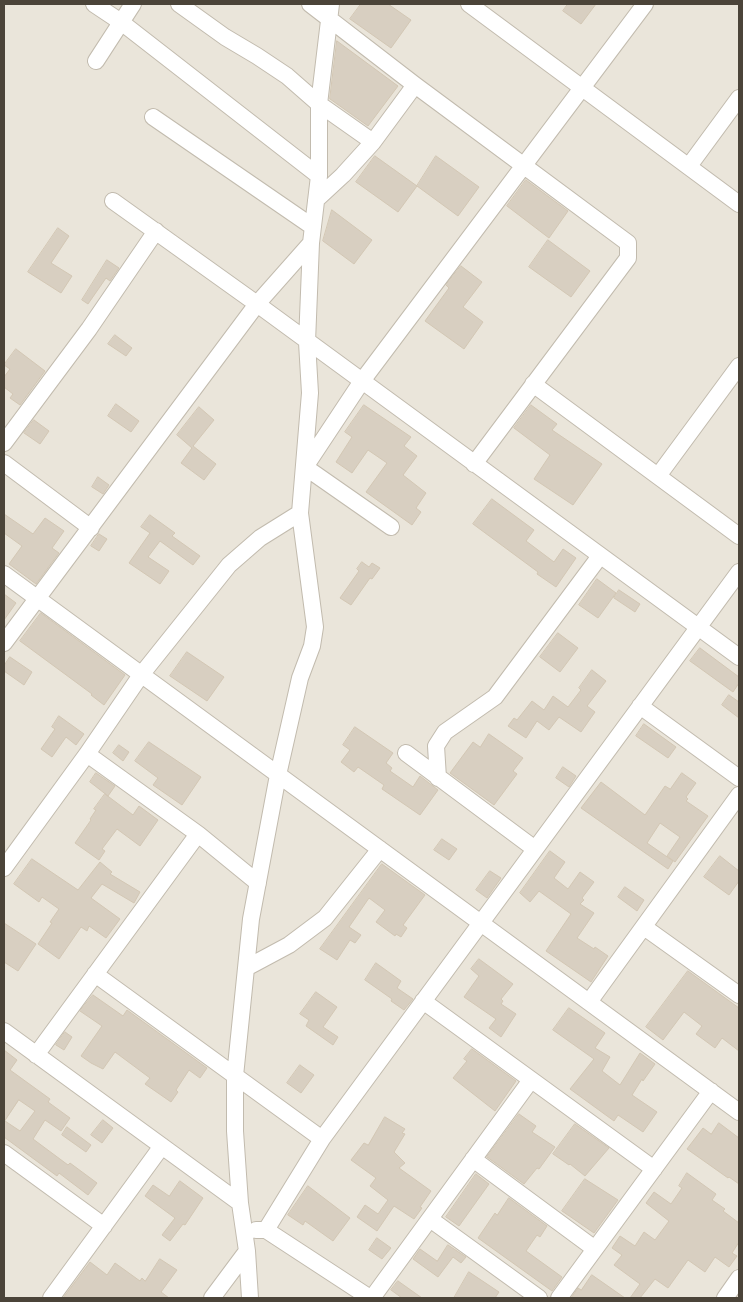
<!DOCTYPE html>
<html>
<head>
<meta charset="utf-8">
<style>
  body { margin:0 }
  #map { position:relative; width:743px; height:1302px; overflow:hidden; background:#f6f3ec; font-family:"Exo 2",sans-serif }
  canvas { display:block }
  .frame { position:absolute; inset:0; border:5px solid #4b4439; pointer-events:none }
</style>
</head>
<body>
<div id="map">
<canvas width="743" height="1302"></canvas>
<div class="frame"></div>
</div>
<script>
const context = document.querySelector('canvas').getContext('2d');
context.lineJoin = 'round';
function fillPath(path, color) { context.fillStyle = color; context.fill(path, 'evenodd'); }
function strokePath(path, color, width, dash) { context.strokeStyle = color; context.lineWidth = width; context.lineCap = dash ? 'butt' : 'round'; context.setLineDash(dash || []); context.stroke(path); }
const residential = new Path2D(`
  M4,4H739V1298H4Z`);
const building = new Path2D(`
  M361,4H388L411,20L391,48L350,19Z
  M568,4H596L581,24L563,11Z
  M337,41L398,86L368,126L330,99Z
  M375,156L417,186L398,212L356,182Z
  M436,156L479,187L458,216L417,186Z
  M526,180L568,211L549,238L507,206Z
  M332,210L372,240L354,264L323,241Z
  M58,228L69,236L51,263L72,276L61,293L28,272Z
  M548,240L590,271L571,297L529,267Z
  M107,260L119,268L110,281L106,278L88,304L82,300Z
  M461,266L482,282L463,307L483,322L464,349L425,321L449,288L446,285Z
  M115,335L132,348L126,356L108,344Z
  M16,349L45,371L20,405L10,398L13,394L4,387V377L10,369L4,365Z
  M116,404L139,421L131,432L108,416Z
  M364,405L411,437L404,446L417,456L403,475L426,493L416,508L421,512L412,525L366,492L387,463L368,450L352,473L336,462L352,437L345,432Z
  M531,405L557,424L552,430L602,464L573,505L534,479L550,455L514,428Z
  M199,407L214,420L193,446L216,464L204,480L181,463L192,448L177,435Z
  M34,420L49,431L40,444L24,433Z
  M98,477L109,485L103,494L92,487Z
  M492,499L534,530L526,541L554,562L563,549L576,558L556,587L537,574L538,572L473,524Z
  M4,514L33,534L45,518L64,531L52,548L59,553L36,584L9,564L22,546L4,533Z
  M150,515L175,533L172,536L200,556L193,565L160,541L148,557L169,571L160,584L129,563L150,533L141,527Z
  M99,534L107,539L99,551L91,546Z
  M362,562L369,567L372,563L380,568L372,579L370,578L351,605L340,598L359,571L357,569Z
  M597,579L616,593L598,618L579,605Z
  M619,590L640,604L635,612L614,598Z
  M4,594L16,603L4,620Z
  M41,613L125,675L104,705L91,695L92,694L20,641Z
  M558,633L578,648L560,672L540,657Z
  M700,648L739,677V683L733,692L690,661Z
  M187,652L224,677L207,701L170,676Z
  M10,657L32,672L24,685L4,671V666Z
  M592,670L606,681L587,706L595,712L581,732L559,717L549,730L537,721L526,738L508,726L514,718L517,720L532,701L544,710L553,696L568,707L581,690L579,688Z
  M729,695L739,702V718L722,705Z
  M59,716L84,734L76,745L66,737L52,757L41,749L55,729L52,727Z
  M644,724L676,747L668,758L636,736Z
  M355,727L393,753L386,763L392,768L390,771L413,787L420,776L438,790L420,815L382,789L384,785L358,767L354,772L341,762L350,750L343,745Z
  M489,734L523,758L513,771L517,774L494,805L450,773L473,742L480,747Z
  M149,742L201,777L182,805L153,785L158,778L135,761Z
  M119,745L129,752L123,761L113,753Z
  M563,767L576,776L569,787L556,778Z
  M96,773L115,786L108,796L90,782Z
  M682,773L696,783L686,797L688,799L686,801L708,816L675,862L667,856L680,837L660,823L647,843L673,861L668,869L581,808L601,782L645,815L665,786L670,789Z
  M105,794L133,815L139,806L158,820L140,846L117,829L102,849L105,851L99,860L75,843L91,820L90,819L96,810L94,809Z
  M442,839L457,849L449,860L434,850Z
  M550,851L565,862L554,878L568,889L580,872L594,882L582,898L584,900L580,904L594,913L577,938L594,949L595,947L608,956L591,982L546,951L571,914L539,891L530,902L520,893Z
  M720,856L739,871V881L729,895L704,877Z
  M32,859L78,890L100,862L112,872L110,874L140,892L134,903L102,884L91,898L120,919L106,938L89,926L87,931L81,927L59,959L38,944L52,923L50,922L59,909L42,897L39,902L14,884Z
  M382,864L425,895L403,925L407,928L401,937L396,934L395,936L376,922L385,910L369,898L349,927L361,935L355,943L350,940L337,960L320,949Z
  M490,871L501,878L487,898L476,890Z
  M625,887L644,900L637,911L618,897Z
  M4,923L36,944L18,971L4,962Z
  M479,959L513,984L501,999L503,1001L501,1004L516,1014L501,1037L489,1028L496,1019L464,997L479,976L471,969Z
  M376,963L401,981L397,988L413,999L404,1010L391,1001L392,999L365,980Z
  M688,971L739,1008V1051L722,1038L715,1048L696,1034L702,1026L684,1012L663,1040L646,1027Z
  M316,992L337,1007L323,1027L338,1037L333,1045L306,1026L309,1020L300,1014Z
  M93,995L123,1016L127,1010L207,1068L200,1078L189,1070L176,1090L178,1092L171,1102L145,1084L150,1078L115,1052L103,1069L91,1063L81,1056L102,1026L80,1011Z
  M569,1008L605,1033L595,1048L610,1057L602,1071L620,1085L640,1053L655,1064L643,1081L642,1079L632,1095L657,1112L643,1132L618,1115L614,1121L570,1089L594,1059L553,1030Z
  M65,1032L72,1037L64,1050L56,1045Z
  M472,1049L516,1081L495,1111L453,1078L467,1061L464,1059Z
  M4,1050L17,1060L10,1070L50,1099L48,1102L70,1118L61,1131L45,1120L33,1139L68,1165L70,1163L97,1183L88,1195L59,1173L57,1176L4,1137ZM19,1100L35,1111L20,1131L5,1121Z
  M300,1065L314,1075L301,1093L287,1083Z
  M519,1114L536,1126L532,1132L555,1147L539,1169L537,1168L524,1184L487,1157Z
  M385,1117L405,1129L402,1133L405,1134L394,1152L405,1163L399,1168L431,1191L420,1207L422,1208L414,1219L394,1206L377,1231L357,1217L365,1205L378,1214L388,1200L370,1186L376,1178L351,1160L364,1143L368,1145Z
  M103,1120L113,1128L102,1143L91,1135Z
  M719,1123L739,1138V1184L729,1177L728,1178L687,1149L703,1128L711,1134Z
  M575,1124L609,1148L585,1176L570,1164L569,1165L553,1154Z
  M67,1127L91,1145L86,1152L62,1135Z
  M687,1173L716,1194L712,1200L725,1209L723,1211L739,1223V1242L732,1253L737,1256L729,1267L715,1257L705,1272L688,1260L668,1288L655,1279L640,1298H630L640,1284L614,1265L622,1255L612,1248L620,1236L635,1246L644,1232L655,1240L669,1221L646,1203L654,1192L671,1204L682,1188L679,1186Z
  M476,1174L489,1184L459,1226L446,1217Z
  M585,1179L618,1200L594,1233L562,1211Z
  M180,1181L203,1198L185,1225L183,1224L170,1241L162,1235L175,1218L145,1196L153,1185L169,1196Z
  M308,1186L350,1218L333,1241L305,1221L303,1225L288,1215Z
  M509,1198L547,1226L540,1237L537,1235L526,1251L562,1277L552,1291L478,1238L495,1213L497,1215Z
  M377,1238L391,1248L382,1259L369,1250Z
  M448,1245L466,1257L461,1263L453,1257L438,1277L413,1259L420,1249L437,1261Z
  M160,1259L177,1270L161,1292L169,1298H63L90,1262L107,1275L115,1263L140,1281L142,1278L145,1281Z
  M469,1272L499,1292L495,1298H454Z
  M592,1275L625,1298H571L578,1288L581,1290Z
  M398,1281L422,1298H402L391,1290Z`);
const minor = new Path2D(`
  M94,4L121,22L319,176
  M179,4L225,37L257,56L287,76L319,104L373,142
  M310,4L415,85L628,243V258L474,464
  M469,4L739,204
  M96,61L133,4
  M153,117L313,227
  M689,166L739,98
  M316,200L343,175L373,142L415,85
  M113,201L257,304L739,657
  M533,384L739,536
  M4,443L89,329L156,231
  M4,463L91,528
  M658,476L739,366
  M391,527L305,467L362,381L645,4
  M4,574L739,1112
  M4,643L257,304L311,243
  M640,706L739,778
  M406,753L535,849
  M87,754L198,834L258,883
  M438,778L436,746L445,732L495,697L600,556
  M4,868L87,754L141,675L229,565L260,538L300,513
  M644,927L739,995
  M246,968L289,945L325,918L380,849
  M95,974L322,1139
  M423,1001L654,1169
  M589,1002L739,795
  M4,1031L240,1203
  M36,1055L198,834
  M4,1153L104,1226
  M473,1159L595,1249
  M430,1219L539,1298
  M256,1230H266L370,1298
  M266,1230L322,1139L739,572
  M51,1298L162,1146
  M212,1298L247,1251
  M250,1298L247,1251L240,1203L235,1131V1076L251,919L278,775L300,678L312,646L315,627L300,513L310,393L307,342L311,243L319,176V104L331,4
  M372,1298L531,1080
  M559,1298L711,1091
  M725,1298L739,1278`);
fillPath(residential, '#eae5da');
fillPath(building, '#d8cfc1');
strokePath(building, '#d3c7b4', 1);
strokePath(minor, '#c2bbae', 18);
strokePath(minor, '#fff', 16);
</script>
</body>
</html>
